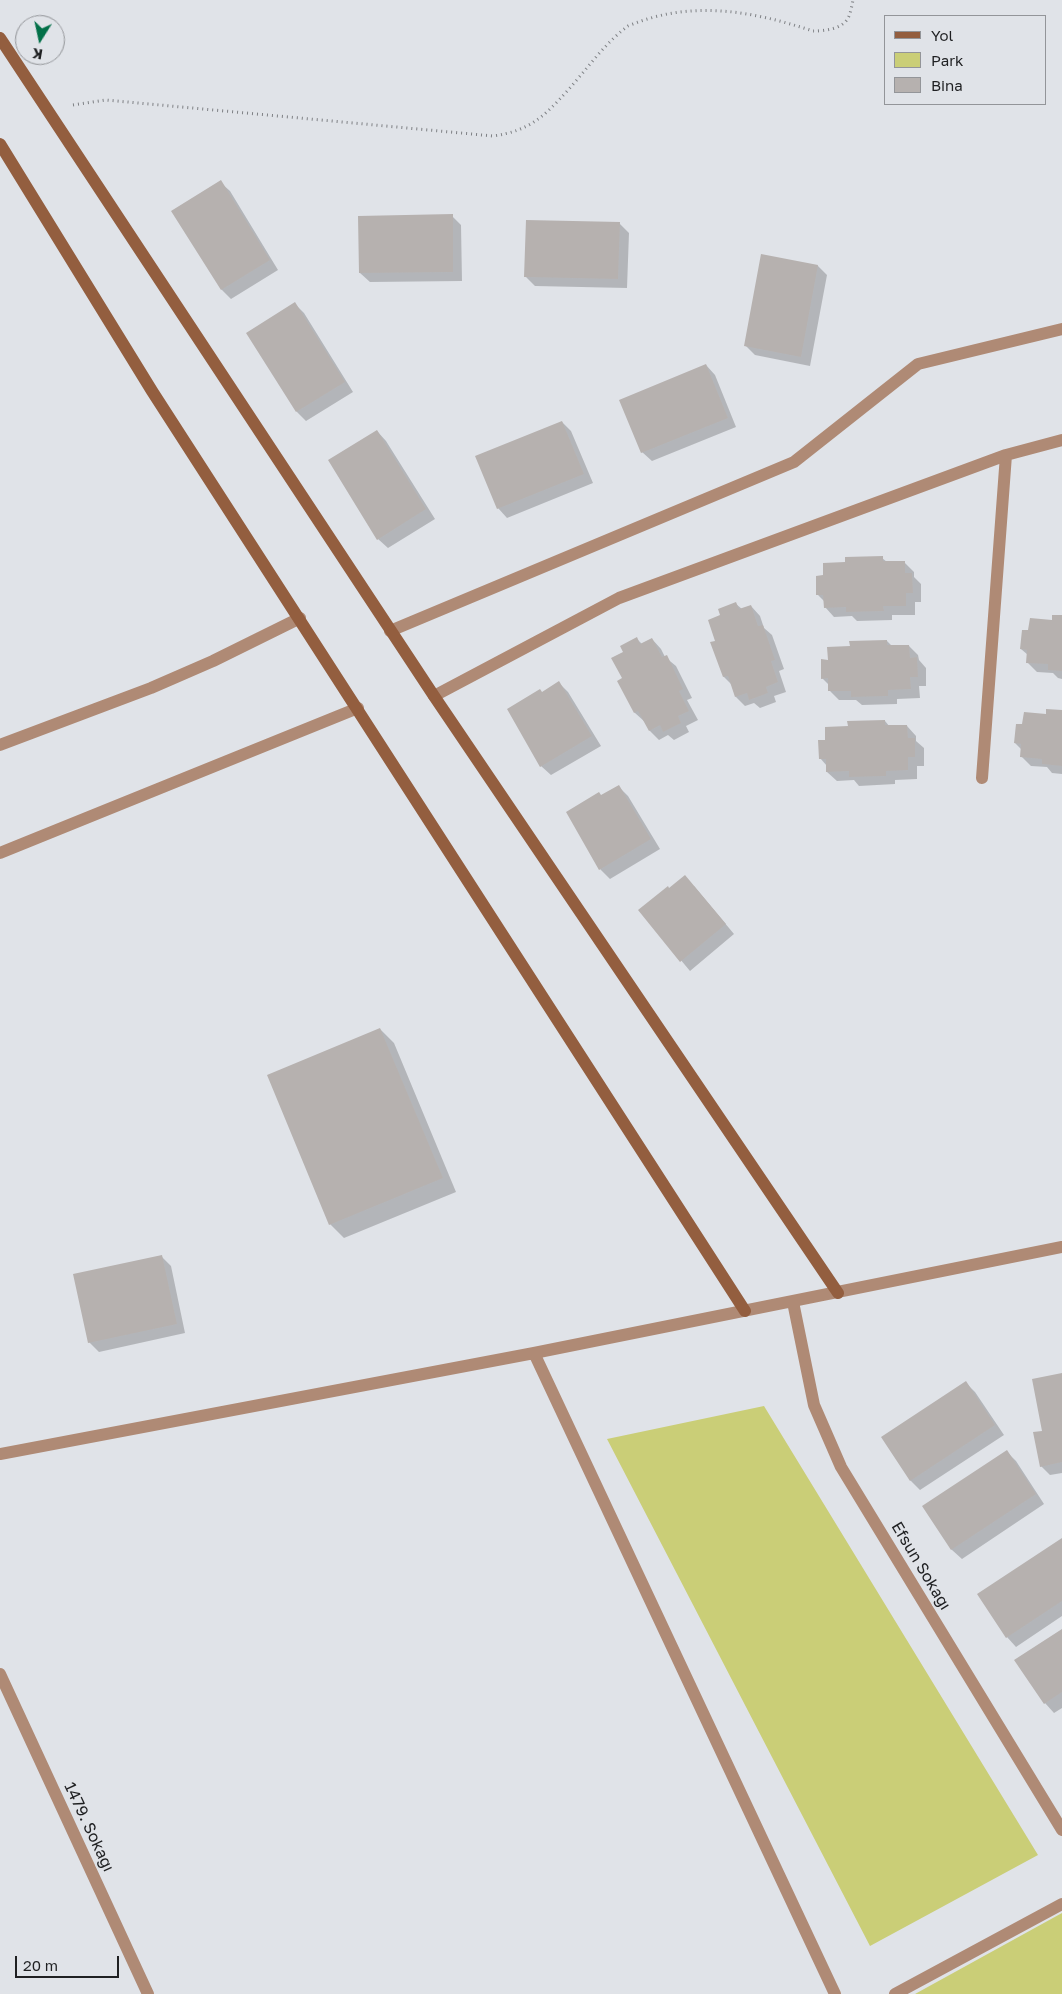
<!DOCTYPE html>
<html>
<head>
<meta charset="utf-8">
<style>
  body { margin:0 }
  #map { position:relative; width:1062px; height:1994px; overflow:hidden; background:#e0e3e8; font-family:"Golos Text",sans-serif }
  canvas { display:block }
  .legend { position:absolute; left:884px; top:15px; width:162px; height:90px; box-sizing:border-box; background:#e0e3e8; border:1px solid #939599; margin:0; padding:6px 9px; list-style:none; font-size:15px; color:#1f2022 }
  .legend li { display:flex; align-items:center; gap:10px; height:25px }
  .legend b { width:25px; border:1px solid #939599 }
  .north { position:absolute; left:15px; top:15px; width:50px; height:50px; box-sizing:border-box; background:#e0e3e8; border:1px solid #939599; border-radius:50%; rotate:190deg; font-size:14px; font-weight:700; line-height:20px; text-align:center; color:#1f2022 }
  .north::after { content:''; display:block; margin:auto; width:18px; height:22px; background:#027048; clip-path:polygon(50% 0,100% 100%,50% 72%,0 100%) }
  .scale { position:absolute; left:15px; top:1956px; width:104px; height:22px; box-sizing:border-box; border:2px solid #1f2022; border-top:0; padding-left:6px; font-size:15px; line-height:18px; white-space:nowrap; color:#1f2022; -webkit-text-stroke:4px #e0e3e8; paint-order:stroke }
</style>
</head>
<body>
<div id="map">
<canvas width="1062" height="1994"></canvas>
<ul class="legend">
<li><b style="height:6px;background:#935e3f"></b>Yol</li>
<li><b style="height:14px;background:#cace77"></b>Park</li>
<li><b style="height:14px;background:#b6b1af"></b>Bina</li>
</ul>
<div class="north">K</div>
<div class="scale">20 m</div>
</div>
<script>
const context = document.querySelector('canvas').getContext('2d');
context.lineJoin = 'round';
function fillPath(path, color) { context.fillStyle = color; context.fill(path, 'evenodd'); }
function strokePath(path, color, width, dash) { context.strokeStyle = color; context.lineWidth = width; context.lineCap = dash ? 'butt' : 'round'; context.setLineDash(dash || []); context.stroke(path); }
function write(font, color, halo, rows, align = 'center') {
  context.font = font + ' "Golos Text",sans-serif'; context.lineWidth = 4; context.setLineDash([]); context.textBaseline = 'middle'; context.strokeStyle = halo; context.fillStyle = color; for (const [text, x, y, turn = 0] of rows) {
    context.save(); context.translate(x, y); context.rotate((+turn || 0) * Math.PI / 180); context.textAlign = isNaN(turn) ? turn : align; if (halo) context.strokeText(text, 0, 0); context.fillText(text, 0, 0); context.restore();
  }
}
const green = new Path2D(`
  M764,1406L1038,1855L870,1946L607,1439Z
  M1062,1913V1994H915Z`);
const shadow = new Path2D(`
  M220,182L230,191L278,270L231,299L222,290L173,211Z
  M452,216L461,225L462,281L370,282L360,273Z
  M619,223L629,233L627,288L535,286L526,277Z
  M762,256L818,266L827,275L810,366L755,355L746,346Z
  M295,304L304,313L353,392L306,421L297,412Z
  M706,365L715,375L736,427L652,461L642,452Z
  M562,422L571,431L593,483L507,518L498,508Z
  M377,431L386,441L435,519L388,548L378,539Z
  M882,558L887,562H904L914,572V577L921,584V602H915V615H892V620L857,621L852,616L834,617L825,607V602L818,595L824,576L846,563Z
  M736,604L742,609L751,606L760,616L764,628L772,635L784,669L779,671L786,692L774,696L776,702L760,708L754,703L745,706L736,697L732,685L724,677L717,642L722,616Z
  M1062,617V679L1058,678L1053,673L1037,672L1027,662L1028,655L1021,649L1030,632Z
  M637,639L642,644L652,639L661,649L665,657L676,666L692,698L687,700L698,720L686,726L689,732L674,740L668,735L659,740L650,731L645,722L635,713L619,681L623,678L625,653Z
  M887,641L892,646H909L918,655L919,660L926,668V686H919L920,698L897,699V704L862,705L856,700H839L830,691V686L822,678L829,661L851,647Z
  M559,683L568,692L601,746L551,775L541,766L543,693Z
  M1062,711V774L1052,773L1047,767L1031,766L1021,756L1022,750L1015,743L1024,726L1047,715Z
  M885,721L890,727L907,726L916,736V741L924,748V766H917V779L895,780V784L859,786L854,780L837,781L827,772V766L820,758L827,741L849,728Z
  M618,786L628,796L660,849L610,879L600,869L585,844L602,796Z
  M694,886L734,934L690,971L640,911L670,890Z
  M380,1029L394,1043L456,1192L344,1238L330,1224Z
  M161,1256L171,1266L185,1333L99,1352L89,1342Z
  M1062,1374V1473L1050,1475L1041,1466L1044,1432Z
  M966,1383L975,1392L1004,1435L920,1490L911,1481L883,1438Z
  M1007,1452L1016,1461L1044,1504L962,1559L952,1550L924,1507Z
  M1062,1540V1616L1016,1647L1007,1637Z
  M1062,1630V1708L1054,1713L1045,1703L1016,1661Z`);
const building = new Path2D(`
  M221,180L270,260L221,290L171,211Z
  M453,214V272L359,273L358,216Z
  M526,220L620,222L618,279L524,277Z
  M761,254L818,265L801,357L744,346Z
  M295,302L345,382L296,412L246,333Z
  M706,364L728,418L641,453L619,400Z
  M562,421L584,474L497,509L475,456Z
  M377,430L426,509L377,540L328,460Z
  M883,556V561H905V573H912L913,593H906V606H883L884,611L846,612V607L824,608L823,595H816V576L823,575V563L845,562V557Z
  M736,602L739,609L751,605L758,626L763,625L775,660L771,661L778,682L766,687L768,693L749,700L747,693L735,697L728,676L723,677L710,642L715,641L708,620L720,615L718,609Z
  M1052,615H1062V671L1048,670V664L1026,663L1027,650L1020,649L1022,630H1028L1030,618L1052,620Z
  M637,637L640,644L652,638L662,657L667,655L683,689L679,691L689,711L678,716L681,723L663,732L660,725L649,731L638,711L634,713L617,681L622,678L611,658L623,652L620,646Z
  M887,640V645H909L910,658L917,657L918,677H910L911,689L888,690V696L851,697V691H828V678L821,679V659L828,660L827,647L850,646L849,641Z
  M559,681L592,736L540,767L507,709L540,689L542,692Z
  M1046,709L1062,710V766L1042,764V759L1020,757L1021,744L1014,743L1016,724H1022L1024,712L1046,714Z
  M885,720V725H907L908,738H915V757H908V770L886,771V776L849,777V771L826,772V759H819L818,740H825V727L848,726L847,721Z
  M619,785L651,839L599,870L566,812L599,792L601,795Z
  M685,875L726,924L680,962L638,910L668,886L669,888Z
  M380,1028L443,1178L329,1225L267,1075Z
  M162,1255L177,1324L88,1343L73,1274Z
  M1062,1373V1462L1040,1467L1033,1432L1042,1431L1032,1379Z
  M966,1381L995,1425L910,1481L881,1437Z
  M1007,1450L1036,1494L951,1550L922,1506Z
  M1062,1538V1601L1006,1638L977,1594Z
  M1062,1629V1692L1044,1704L1014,1660Z`);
const path = new Path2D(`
  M73,105L106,100L493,136C529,131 544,117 568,90C587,69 605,43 628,26C690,0 749,10 813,31C825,31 844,29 849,16C851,11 852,5 853,0`);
const street = new Path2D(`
  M390,631L794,462L918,364L1062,329
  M434,696L619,598L1006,455L1062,440
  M0,745L151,688L213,661L300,618
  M982,778L1006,455
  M0,853L358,708
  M793,1302L814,1405L841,1467L1062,1830
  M534,1353L835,1994
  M0,1454L534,1353L1062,1247
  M0,1674L148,1994
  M895,1994L1062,1904`);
const secondary = new Path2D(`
  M0,38L434,696L838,1293
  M0,144L152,391L745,1311`);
const streetNames = [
  ["Efsun Sokağı",921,1566,59],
  ["1479. Sokağı",89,1827,65]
];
fillPath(green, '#cace77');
fillPath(shadow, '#0003');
fillPath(building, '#b6b1af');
strokePath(path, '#7e8084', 3, [1, 4]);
strokePath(street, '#af8a75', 12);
strokePath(secondary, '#935e3f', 12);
write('16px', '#1f2022', '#e0e3e8', streetNames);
</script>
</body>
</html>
